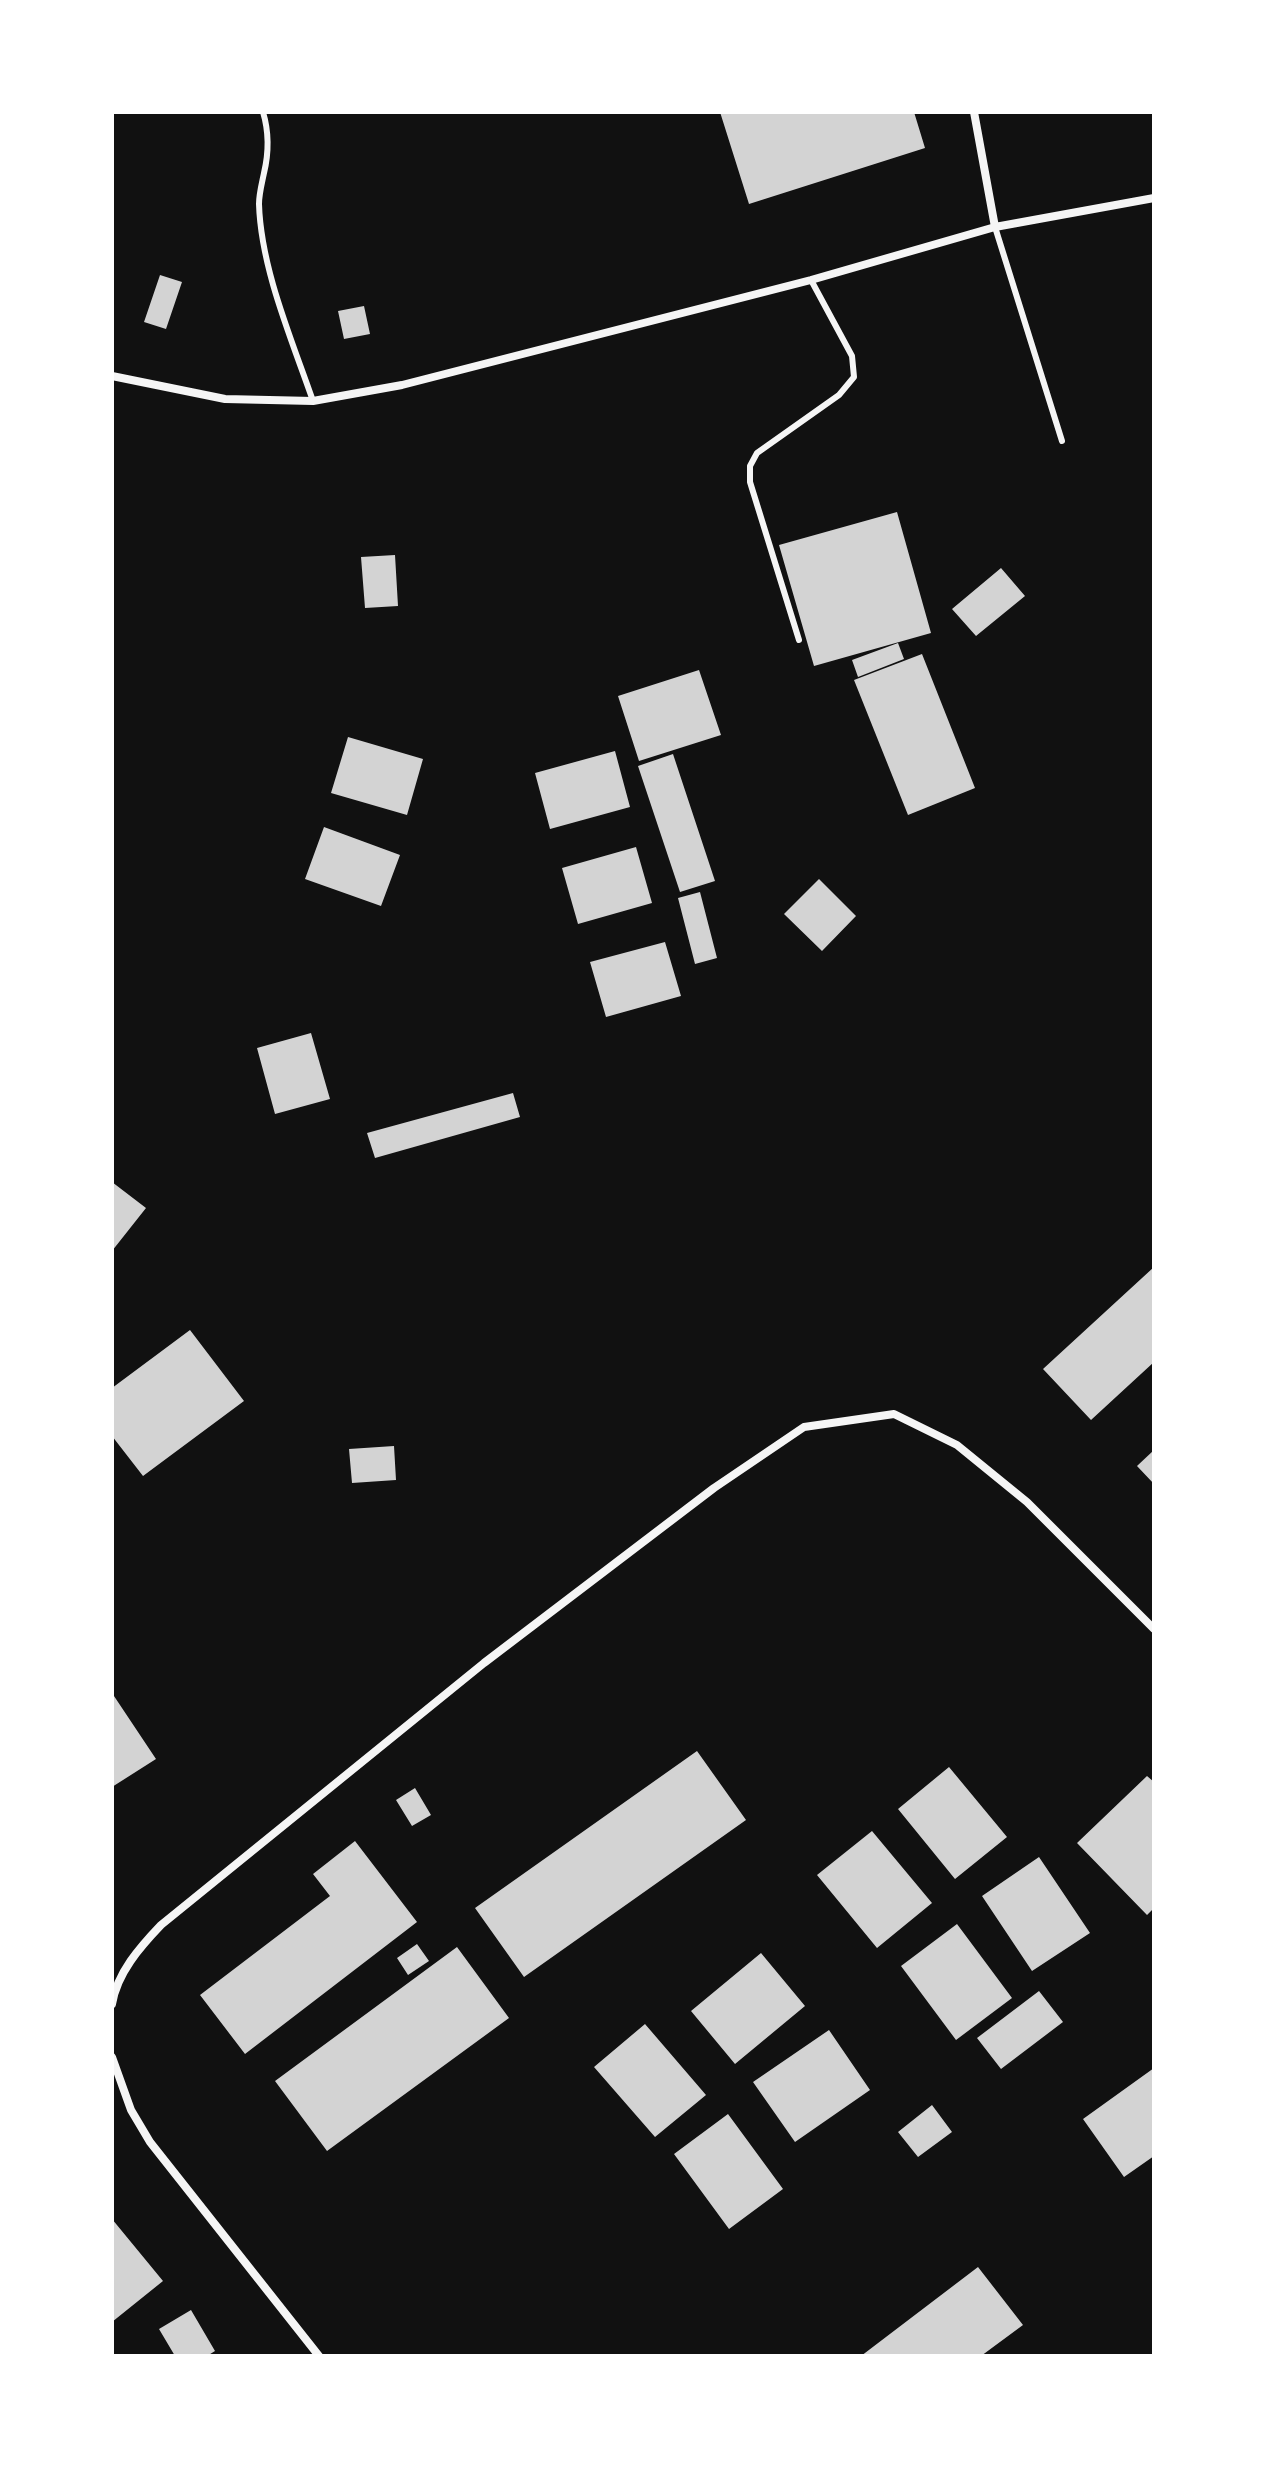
<!DOCTYPE html>
<html>
<head>
<meta charset="utf-8">
<style>
  body { margin:0 }
  #map { position:relative; width:1266px; height:2468px; overflow:hidden; background:#111; font-family:Signika,sans-serif }
  canvas { display:block }
  .frame { position:absolute; inset:0; border:114px solid #fff; pointer-events:none }
</style>
</head>
<body>
<div id="map">
<canvas width="1266" height="2468"></canvas>
<div class="frame"></div>
</div>
<script>
const context = document.querySelector('canvas').getContext('2d');
context.lineJoin = 'round';
function fillPath(path, color) { context.fillStyle = color; context.fill(path, 'evenodd'); }
function strokePath(path, color, width, dash) { context.strokeStyle = color; context.lineWidth = width; context.lineCap = dash ? 'butt' : 'round'; context.setLineDash(dash || []); context.stroke(path); }
const building = new Path2D(`
  M720,112H914L925,148L749,204Z
  M160,275L182,282L166,329L144,322Z
  M364,306L370,334L344,339L338,311Z
  M897,512L931,633L814,666L779,545Z
  M395,555L398,606L365,608L361,557Z
  M1001,568L1025,596L976,636L952,609Z
  M898,643L904,659L858,677L852,660Z
  M922,654L975,788L908,815L854,680Z
  M699,670L721,735L639,761L618,696Z
  M348,737L423,759L407,815L331,793Z
  M615,751L630,807L550,829L535,773Z
  M673,754L715,881L680,892L638,766Z
  M324,827L400,855L381,906L305,879Z
  M636,847L652,903L578,924L562,868Z
  M819,879L856,916L822,951L784,914Z
  M700,892L717,958L695,964L678,898Z
  M665,942L681,996L606,1017L590,962Z
  M311,1033L330,1099L275,1114L257,1048Z
  M513,1093L520,1117L375,1158L367,1133Z
  M112,1182L146,1208L112,1251Z
  M1154,1267V1362L1091,1420L1043,1369Z
  M190,1330L244,1401L143,1476L112,1436V1388Z
  M394,1446L396,1480L352,1483L349,1449Z
  M1154,1450V1484L1137,1466Z
  M112,1693L156,1759L112,1787Z
  M697,1751L746,1820L524,1977L475,1908Z
  M949,1767L1007,1837L955,1879L898,1809Z
  M1147,1776L1154,1782V1908L1147,1915L1077,1843Z
  M415,1788L431,1815L412,1826L396,1800Z
  M872,1831L932,1903L877,1948L817,1875Z
  M355,1841L417,1922L245,2054L200,1995L330,1896L313,1874Z
  M1039,1857L1090,1933L1032,1971L982,1896Z
  M957,1924L1012,1998L956,2040L901,1966Z
  M417,1944L429,1961L408,1975L397,1958Z
  M457,1947L509,2018L327,2151L275,2081Z
  M761,1953L805,2006L735,2064L691,2011Z
  M1039,1991L1063,2022L1001,2069L977,2038Z
  M645,2024L706,2095L655,2137L594,2067Z
  M829,2030L870,2090L795,2142L753,2082Z
  M1154,2068V2156L1124,2177L1083,2119Z
  M932,2105L952,2132L918,2157L898,2132Z
  M728,2114L783,2189L729,2229L674,2154Z
  M112,2219L163,2281L112,2322Z
  M978,2267L1023,2325L981,2356H861Z
  M191,2310L215,2351L207,2356H175L159,2329Z`);
const service = new Path2D(`
  M263,112C269,132 269,152 264,173C262,183 259,194 259,204C261,269 292,340 313,401
  M995,227L1062,441
  M799,640L750,482V466L757,453L839,395L854,377L852,356L811,280`);
const minor = new Path2D(`
  M995,227L1154,198
  M112,376L225,399L313,401L402,385L811,280L995,227L974,112
  M112,2004C117,1973 140,1947 161,1925L484,1663L714,1488L804,1427L894,1414L957,1445L1027,1502L1154,1629
  M112,2057L131,2110L150,2142L319,2356`);
fillPath(building, '#d3d3d3');
strokePath(service, '#f5f5f5', 6);
strokePath(minor, '#f5f5f5', 8);
</script>
</body>
</html>
